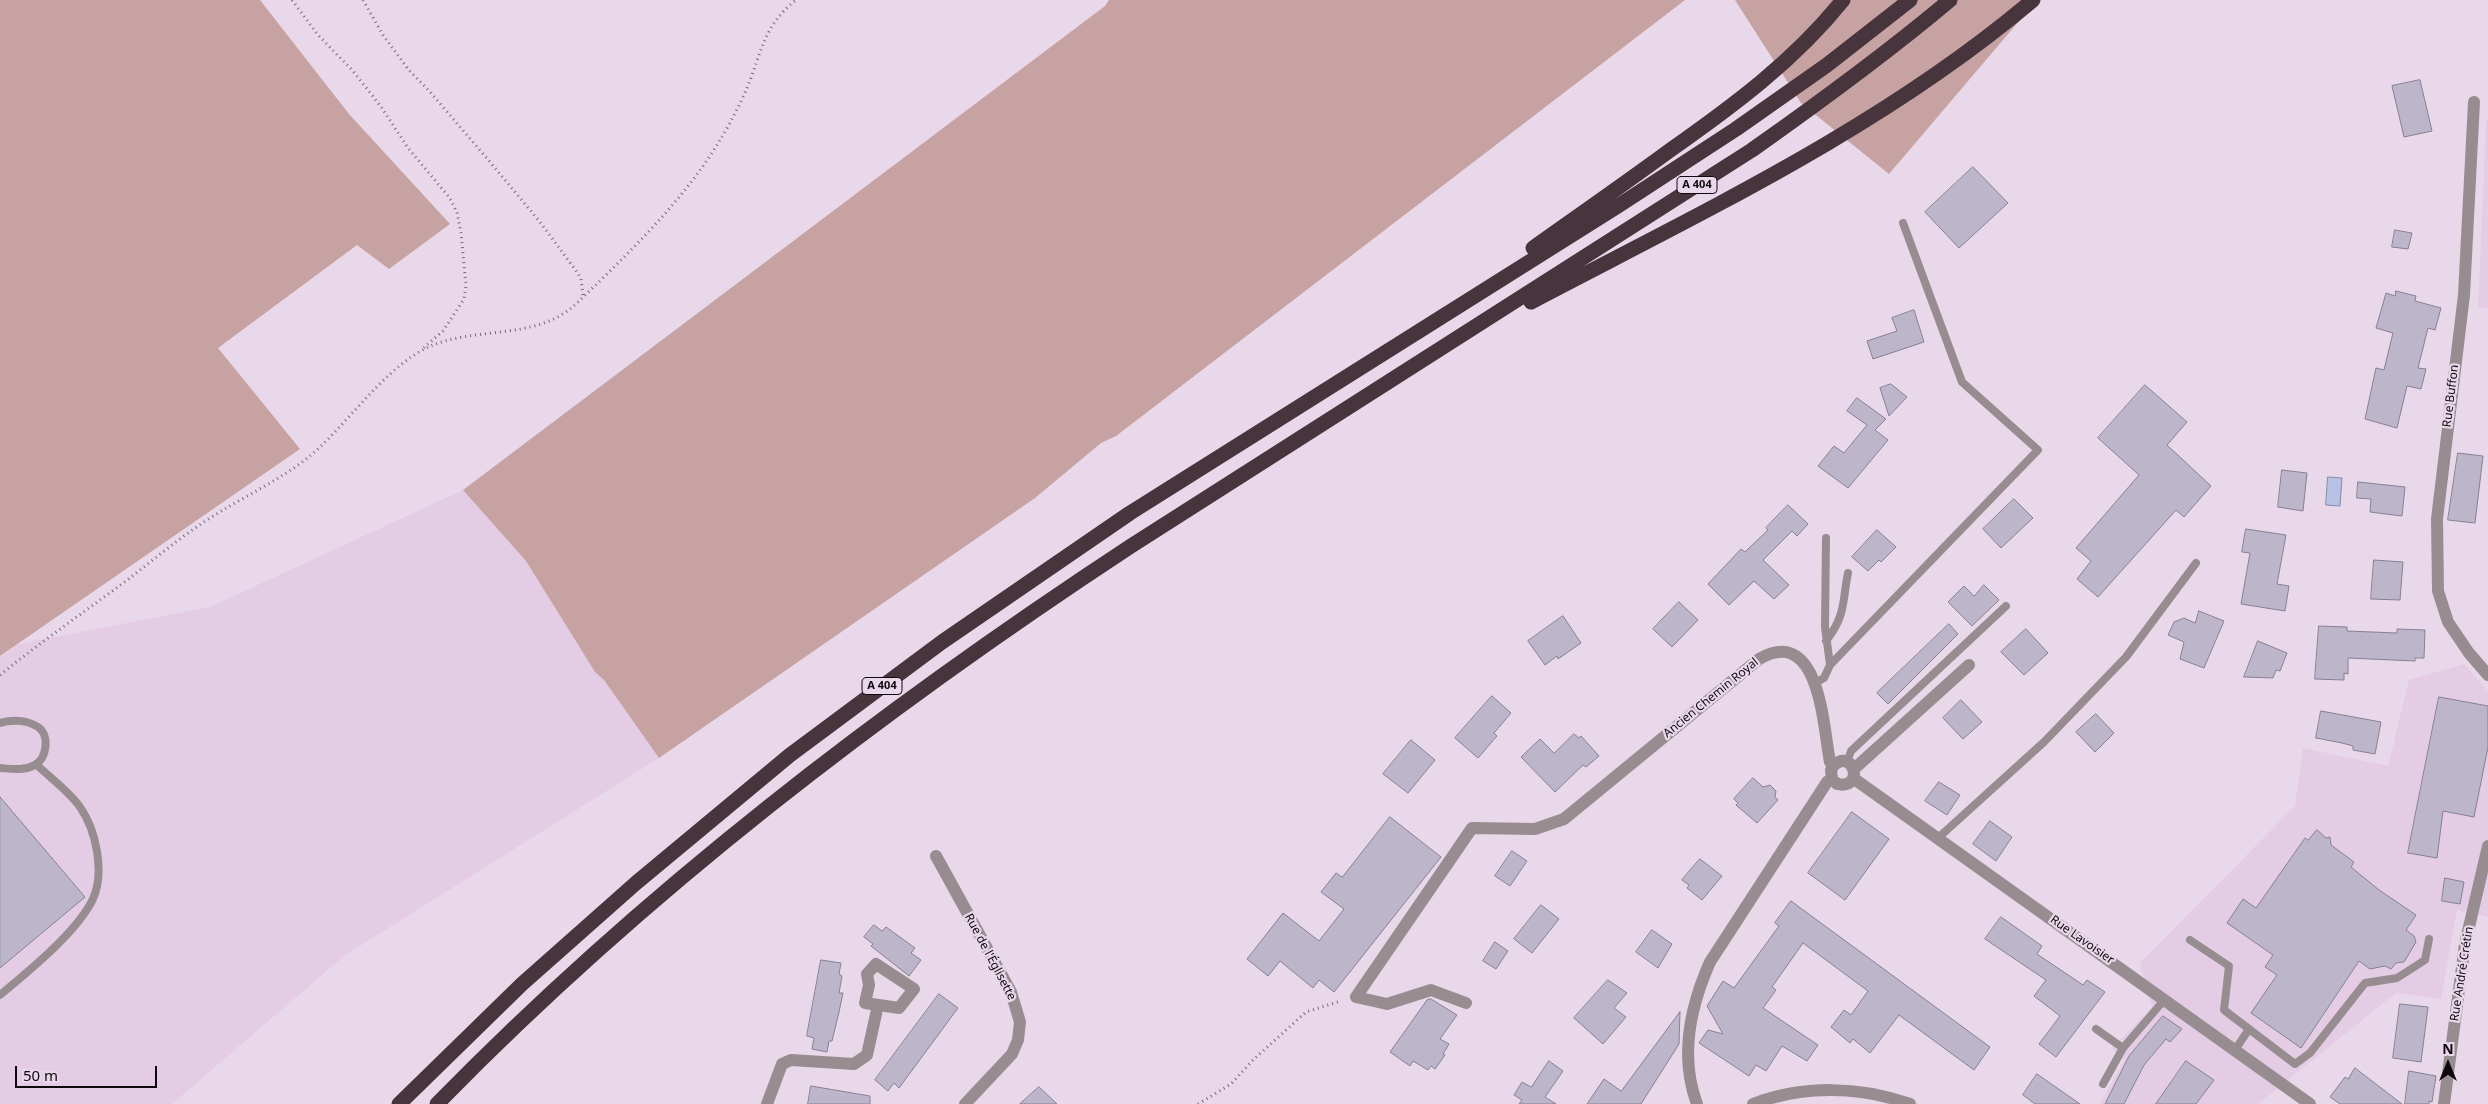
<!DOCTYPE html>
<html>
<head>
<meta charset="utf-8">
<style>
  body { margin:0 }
  #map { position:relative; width:2488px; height:1104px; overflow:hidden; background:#e9d8e9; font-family:"Noto Sans",sans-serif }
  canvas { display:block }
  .north { position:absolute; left:2423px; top:1039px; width:50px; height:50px; -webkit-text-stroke:4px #e9d8e9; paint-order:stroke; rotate:0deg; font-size:14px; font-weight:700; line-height:20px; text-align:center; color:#0f090f }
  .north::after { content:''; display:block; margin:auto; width:18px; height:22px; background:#0f090f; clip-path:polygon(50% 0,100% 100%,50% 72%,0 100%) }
  .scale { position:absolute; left:15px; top:1066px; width:142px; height:22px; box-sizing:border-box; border:2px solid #0f090f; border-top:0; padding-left:6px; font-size:15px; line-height:18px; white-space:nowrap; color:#0f090f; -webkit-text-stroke:4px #e9d8e9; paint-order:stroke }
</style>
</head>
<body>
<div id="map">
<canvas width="2488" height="1104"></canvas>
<div class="north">N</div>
<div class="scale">50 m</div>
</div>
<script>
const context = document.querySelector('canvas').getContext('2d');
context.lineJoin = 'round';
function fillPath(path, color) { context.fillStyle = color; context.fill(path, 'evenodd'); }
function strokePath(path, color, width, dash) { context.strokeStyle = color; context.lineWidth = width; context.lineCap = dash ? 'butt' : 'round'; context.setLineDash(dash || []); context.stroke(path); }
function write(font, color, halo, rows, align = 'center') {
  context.font = font + ' "Noto Sans",sans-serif'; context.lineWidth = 4.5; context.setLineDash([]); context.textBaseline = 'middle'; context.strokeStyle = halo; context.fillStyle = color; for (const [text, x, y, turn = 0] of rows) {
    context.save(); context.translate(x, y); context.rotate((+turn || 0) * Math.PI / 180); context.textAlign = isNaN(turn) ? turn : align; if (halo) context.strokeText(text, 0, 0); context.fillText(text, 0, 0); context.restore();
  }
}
const built = new Path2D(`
  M2488,116V308H2478L2486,126Z
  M463,490L526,561L595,672L604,680L659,758L344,956L172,1104H0V658L18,644L210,607Z
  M2464,664L2488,691V917L2457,910L2441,999L2396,993L2258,1104H2100L2124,1060L2112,1048L2152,1008L2140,963L2295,806L2303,748L2388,766L2409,680Z`);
const green = new Path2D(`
  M0,0H260L349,114L450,224L389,269L357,245L218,348L300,449L0,656Z
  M1109,0H1685L1116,436L1101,443L1035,498L659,758L604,680L595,672L526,561L463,490L1105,6Z
  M1735,0H2037L1889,174L1801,103Z`);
const water = new Path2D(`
  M2328,477L2342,478L2340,506L2326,505Z`);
const building = new Path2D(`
  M2420,80L2432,131L2404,137L2392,86Z
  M1973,167L2008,203L1959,248L1925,212Z
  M2395,230L2412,233L2408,249L2392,247Z
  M2396,291L2416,296L2415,301L2441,308L2435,330L2428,328L2418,368L2426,369L2421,389L2407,386L2397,428L2365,419L2376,368L2384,370L2393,333L2376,328L2386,293L2395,296Z
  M1914,310L1924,342L1873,359L1867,341L1897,331L1892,318Z
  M1891,384L1907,397L1889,416L1880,388Z
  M2145,385L2187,422L2167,445L2211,486L2184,517L2176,510L2098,597L2077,579L2091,561L2076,548L2139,475L2098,438Z
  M1857,398L1886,419L1875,430L1888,440L1848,488L1818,466L1834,446L1844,453L1867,425L1847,411Z
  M2458,453L2483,456L2475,523L2448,520Z
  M2282,470L2307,473L2303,511L2278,507Z
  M2358,482L2405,487L2402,516L2370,512L2371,499L2357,498Z
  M2014,499L2033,518L2001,548L1983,529Z
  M1788,505L1808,524L1797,536L1792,531L1763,560L1789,585L1774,599L1754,581L1729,605L1708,584L1741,549L1745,552L1768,530L1766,528Z
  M2246,529L2286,535L2277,584L2289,586L2285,611L2241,604L2250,553L2242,552Z
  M1877,530L1896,547L1881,562L1879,560L1868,571L1852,557Z
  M2374,560L2403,562L2400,600L2371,599Z
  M1984,585L1999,600L1972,626L1948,602L1964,586L1974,596Z
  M1679,602L1698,620L1672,647L1653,629Z
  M2199,611L2224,621L2204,668L2180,659L2184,642L2168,635L2174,622L2184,618L2195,623Z
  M1563,616L1581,643L1558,659L1557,656L1545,665L1528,641Z
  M1949,624L1958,634L1888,704L1877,693Z
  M2319,626L2347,627V631L2397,633V629L2425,630L2424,658H2415V661L2348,658V674L2344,673V680L2315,679Z
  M2026,629L2048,653L2024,675L2001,652Z
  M2258,641L2287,653L2280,671L2276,670L2273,678L2244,677Z
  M1492,696L1511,713L1494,733L1497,736L1478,758L1455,738Z
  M2439,697L2488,706V747L2474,817L2443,811L2437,858L2408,853Z
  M1961,700L1982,722L1963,739L1943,718Z
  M2321,711L2381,722L2375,754L2353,750V746L2342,743L2316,738Z
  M2096,714L2114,733L2095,752L2076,732Z
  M1574,734L1579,738L1581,736L1599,756L1586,767L1583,765L1555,792L1521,757L1540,739L1554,753Z
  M1411,740L1435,760L1408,793L1383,774Z
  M1753,778L1763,787L1770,785L1776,791L1775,797L1778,800L1757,823L1736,805L1738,803L1734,799Z
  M1939,782L1960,795L1947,815L1925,801Z
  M0,797L85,897L0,968Z
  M1852,812L1889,839L1845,900L1808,873Z
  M1390,817L1441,857L1334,992L1319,980L1313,988L1280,961L1268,976L1247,959L1283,913L1319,941L1344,909L1321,892L1336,873L1342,877Z
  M1990,821L2012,837L1996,861L1973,844Z
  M2317,830L2326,838L2330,837L2331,845L2354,862L2351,867L2379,890L2416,915L2406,930L2414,936L2416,942L2404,962L2396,963L2391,969L2385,966L2370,969L2359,961L2301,1048L2251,1013L2277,975L2265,967L2273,955L2227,923L2243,899L2256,908L2305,838L2308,840Z
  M1512,851L1527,861L1510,886L1495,876Z
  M1700,859L1722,876L1702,900L1687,888L1689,885L1682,880Z
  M2445,878L2464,882L2460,904L2442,901Z
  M1791,901L1990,1047L1974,1070L1899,1015L1870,1053L1853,1039L1850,1043L1831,1027L1844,1010L1851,1015L1868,991L1803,943L1772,987L1776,990L1763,1008L1818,1045L1807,1061L1782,1046L1766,1071L1756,1065L1749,1076L1699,1043L1708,1030L1723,1034L1707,1006L1723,981L1734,988L1779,926L1775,923Z
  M1541,905L1559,919L1532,953L1514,939Z
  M2001,917L2042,946L2037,954L2083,985L2087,980L2105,992L2056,1057L2039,1044L2060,1016L2034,996L2046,980L1985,939Z
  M874,925L882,931L886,927L915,948L911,953L921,960L909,976L871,946L873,944L864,937Z
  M1652,930L1672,944L1658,968L1636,952Z
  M1495,942L1508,951L1496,969L1483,961Z
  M821,960L841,963L839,974L842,976L839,993H843L839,1012L832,1041H829L827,1052L812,1049L814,1038L807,1036Z
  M1608,980L1627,993L1614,1008L1626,1017L1603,1044L1574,1018Z
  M939,994L958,1008L899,1088L894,1083L888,1091L875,1080Z
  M1431,999L1457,1015L1440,1039L1449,1044L1443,1054L1445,1055L1435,1069L1431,1066L1428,1070L1413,1061L1410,1066L1390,1052L1427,1000Z
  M2400,1004L2428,1007L2421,1062L2393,1058Z
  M1680,1012L1679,1044L1641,1104H1587L1604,1079L1621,1091Z
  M2163,1016L2182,1029L2170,1042L2166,1039L2144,1065L2124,1104H2105L2129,1056Z
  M1549,1061L1563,1071L1545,1097L1556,1104H1519L1522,1100L1514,1095L1522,1082L1531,1087Z
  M2186,1061L2214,1080L2196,1104H2156Z
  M2355,1068L2402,1104H2340L2330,1097L2345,1077L2348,1079Z
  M2409,1071L2436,1076L2432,1102L2429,1101V1104H2405Z
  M2037,1074L2080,1104H2035L2023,1095Z
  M811,1086L870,1096V1104H808Z
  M1039,1087L1057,1104H1020Z`);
const path = new Path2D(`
  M292,0L318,35L353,71L382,108L408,148L449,197L457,212L461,233L466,286L464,299L443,331L421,350
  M363,0L383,35L408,69L431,93L490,162L540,222L577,272L581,279L583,296
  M0,675C41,642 84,612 126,581C152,561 177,540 204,522C237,500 273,484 305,460C344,429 376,378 419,352C467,323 535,344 577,303C626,256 681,203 717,145C728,127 739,107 747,88C762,52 763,26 796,0
  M1198,1104L1231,1084L1253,1060L1306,1012L1341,1001`);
const service = new Path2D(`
  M1826,538L1825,627L1830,665
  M1826,641C1846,615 1842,603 1848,573
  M1815,683L1824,678L1830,665L2038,450L1962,382L1903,223
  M0,723C12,719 27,720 38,727C50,735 47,758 35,765C24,771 12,769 0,768
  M1847,762L1851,751L2006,606
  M1938,838L2044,742L2126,657L2196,563
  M2190,940L2229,966L2224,1010L2249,1029L2235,1050
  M0,995C29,971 77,932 93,899C105,872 96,830 80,807C69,791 50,778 36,764
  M2096,1029L2123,1048L2165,999
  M2249,1029L2295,1064L2310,1053L2365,983L2397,978L2425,960L2429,939
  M2103,1084L2123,1048`);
const minor = new Path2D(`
  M2474,102L2464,295L2437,519L2438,591L2448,622L2469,653L2488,675
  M1854,769L1969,665
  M1853,778L2310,1104
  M1832,779L1837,784C1865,790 1854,748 1834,765
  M936,856L1011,992L1020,1022L1018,1040L1012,1054L965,1104
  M876,964L914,989L899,1008L865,1003L869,985L867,974Z
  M1466,1003L1431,990L1387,1004L1356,997L1472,828L1535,829L1564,819L1759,659C1820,624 1823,726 1830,762L1834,765L1831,770L1832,779L1827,782L1710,962C1690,1007 1679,1056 1697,1104
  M767,1104L782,1064L791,1060L854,1064L867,1055L878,1005
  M1753,1104C1803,1085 1860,1086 1910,1104
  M2444,1104L2465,944L2488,846`);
const motorway = new Path2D(`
  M1533,248C1578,216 1624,184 1669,151C1733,106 1794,61 1843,0
  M1531,302C1704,211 1883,127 2033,0
  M399,1104L522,984L636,883L790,755L942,642L1130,513L1618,206L1736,129L1827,65L1910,0
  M437,1104C645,891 883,709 1131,546L1752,150C1820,102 1886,54 1950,0`);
const shields = [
  [1697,185,40],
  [882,686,40]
];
const shieldNames = [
  ["A 404",1697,185],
  ["A 404",882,686]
];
const streetNames = [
  ["Rue Buffon",2451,396,-83],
  ["Ancien Chemin Royal",1711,698,-39],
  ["Rue Lavoisier",2082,940,35],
  ["Rue de l'Églisette",990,957,62],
  ["Rue André Crétin",2462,974,-81]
];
fillPath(built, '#e4cde4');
fillPath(green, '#c7a2a2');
fillPath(water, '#b7c1e4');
strokePath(water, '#858aa4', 1);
fillPath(building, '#bdb6cb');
strokePath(building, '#868093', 1);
strokePath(path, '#756a75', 3, [1, 4]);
strokePath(service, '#978d91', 8);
strokePath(minor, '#978d91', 12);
strokePath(motorway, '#47343c', 15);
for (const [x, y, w] of shields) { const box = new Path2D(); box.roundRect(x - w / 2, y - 8.5, w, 17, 4); context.fillStyle = '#e9d8e9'; context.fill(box); strokePath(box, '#0f090f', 1); }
write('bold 11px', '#0f090f', null, shieldNames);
write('12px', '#0f090f', '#e9d8e9', streetNames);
</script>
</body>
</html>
